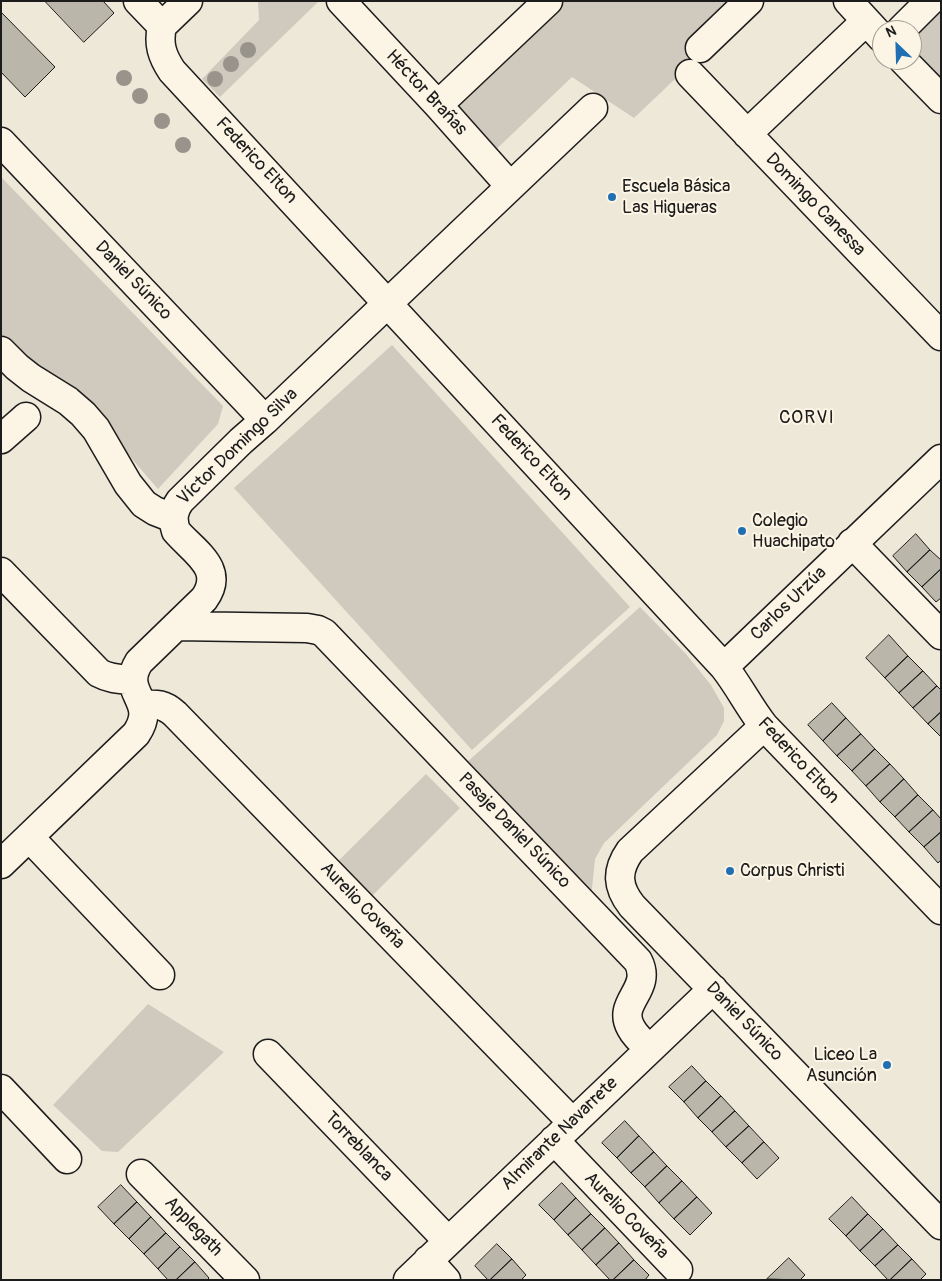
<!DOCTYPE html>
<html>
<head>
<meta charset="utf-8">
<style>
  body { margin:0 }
  #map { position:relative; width:942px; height:1281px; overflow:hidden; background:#eee8d9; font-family:Pangolin,sans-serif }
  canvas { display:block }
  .frame { position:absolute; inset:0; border:2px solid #1c1c1c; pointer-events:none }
  .north { position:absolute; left:872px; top:20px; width:50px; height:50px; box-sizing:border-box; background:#fcf5e5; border:1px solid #a29e95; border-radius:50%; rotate:336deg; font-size:14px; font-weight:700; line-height:20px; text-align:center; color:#1c1c1c }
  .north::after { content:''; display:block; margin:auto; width:18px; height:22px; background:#1f6fb2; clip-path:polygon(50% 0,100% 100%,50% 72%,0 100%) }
</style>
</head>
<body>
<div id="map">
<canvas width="942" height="1281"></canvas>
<div class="frame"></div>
<div class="north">N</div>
</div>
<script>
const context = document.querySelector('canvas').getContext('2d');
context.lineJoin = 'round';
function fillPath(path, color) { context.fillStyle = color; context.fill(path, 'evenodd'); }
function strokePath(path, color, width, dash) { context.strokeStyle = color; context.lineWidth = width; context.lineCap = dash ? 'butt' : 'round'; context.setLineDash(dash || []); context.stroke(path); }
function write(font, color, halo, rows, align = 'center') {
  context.font = font + ' Pangolin,sans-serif'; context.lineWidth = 4; context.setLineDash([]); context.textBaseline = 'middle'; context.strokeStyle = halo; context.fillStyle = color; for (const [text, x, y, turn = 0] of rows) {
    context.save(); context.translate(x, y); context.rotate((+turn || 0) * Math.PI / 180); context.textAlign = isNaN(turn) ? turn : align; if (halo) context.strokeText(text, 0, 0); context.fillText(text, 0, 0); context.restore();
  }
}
const green = new Path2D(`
  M258,1H319L220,97L202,79L259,20Z
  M548,1H757L634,118L572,77L486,159L434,110Z
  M941,6V79L912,49V34Z
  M1,177L223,406L218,424L158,489L80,399L1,344Z
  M392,345L630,607L472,750L234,488Z
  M640,607L686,654L711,685L724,708V721L717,735L604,843L595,859L591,898L465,764Z
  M426,774L460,808L357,911L322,877Z
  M148,1004L224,1052L118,1152L102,1151L53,1105Z`);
const building = new Path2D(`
  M45,1H103L114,13L84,42Z
  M1,12L55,67L25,97L1,72Z
  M916,534L930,550L907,572L893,556Z
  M930,550L941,560V569L922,587L907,572Z
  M941,569V598L936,602L922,587Z
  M889,635L908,656L885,678L866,658Z
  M908,656L923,671L899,693L885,678Z
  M923,671L937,686L913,708L899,693Z
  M937,686L941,690V712L928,724L913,708Z
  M832,703L846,718L823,741L808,725Z
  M941,712V737L928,724Z
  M846,718L861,734L837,756L823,741Z
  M861,734L875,749L852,771L837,756Z
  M875,749L890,764L866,786L852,771Z
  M890,764L904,779L880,802L866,786Z
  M904,779L918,795L895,817L880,802Z
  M918,795L933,810L909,832L895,817Z
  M933,810L941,819V832L924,847L909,832Z
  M941,832V860L938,863L924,847Z
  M692,1066L706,1081L684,1102L669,1087Z
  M706,1081L721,1096L698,1118L684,1102Z
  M721,1096L735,1111L712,1132L698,1118Z
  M735,1111L749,1126L726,1147L712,1132Z
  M625,1121L639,1136L617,1158L602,1143Z
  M749,1126L764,1142L742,1163L726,1147Z
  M639,1136L654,1152L631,1173L617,1158Z
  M764,1142L779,1158L757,1179L742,1163Z
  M654,1152L667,1166L645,1187L631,1173Z
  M667,1166L682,1181L659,1203L645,1187Z
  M682,1181L697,1197L674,1219L659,1203Z
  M562,1183L576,1198L554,1220L539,1205Z
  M121,1185L137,1202L114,1224L98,1207Z
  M697,1197L712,1213L690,1235L674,1219Z
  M852,1197L868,1214L846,1236L829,1219Z
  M576,1198L591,1214L568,1235L554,1220Z
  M137,1202L151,1217L129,1239L114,1224Z
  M591,1214L605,1228L582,1250L568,1235Z
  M868,1214L883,1229L860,1251L846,1236Z
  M151,1217L166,1233L144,1254L129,1239Z
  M605,1228L619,1243L596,1265L582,1250Z
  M883,1229L898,1245L875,1266L860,1251Z
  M166,1233L180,1247L158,1269L144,1254Z
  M619,1243L634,1260L613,1280H610L596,1265Z
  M497,1244L512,1259L490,1280H488L475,1266Z
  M898,1245L912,1259L890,1280H888L875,1266Z
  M180,1247L195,1262L176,1280H168L158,1269Z
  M789,1258L805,1275L800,1280L767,1279Z
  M512,1259L526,1275L521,1280H490Z
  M912,1259L926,1274L920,1280H890Z
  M634,1260L649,1275L645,1280H613Z
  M195,1262L209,1278L207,1280H176Z`);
const minor = new Path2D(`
  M138,1L162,26
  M341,1L438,105L510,186
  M848,1L882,38
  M162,26C158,44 162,56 172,71L724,667C739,686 749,707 764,726L941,910
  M162,26L188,1
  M901,30L930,1
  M700,48L749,1
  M903,60L941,99
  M690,74L941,336
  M438,105L548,1
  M747,134L866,21
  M1,142L265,420
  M1,351L17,367L31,378L68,401L83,414L96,429L128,484L144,504L155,511L173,518
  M1,439L26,417
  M852,543L941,635
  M1,572L99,673C110,679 120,679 132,680
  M176,626L307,628L318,630L324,633L638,961C653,990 616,1002 631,1028C635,1036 643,1043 650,1049
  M724,667L941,459
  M143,705C157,704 164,704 175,714L573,1123
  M764,726L630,851C616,871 617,887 632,906L941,1225
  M29,837L160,975
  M1,864L136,734C159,700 119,694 139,662L204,599C226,569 194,552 176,531C172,519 173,511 180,501L241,441L265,420L593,108
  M268,1054L448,1241
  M1,1089L67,1159
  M554,1140L678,1270
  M141,1174L245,1280
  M428,1260L446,1280
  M408,1280L713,989`);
const trees = [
  [248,50],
  [231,64],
  [124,78],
  [215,79],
  [140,96],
  [162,121],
  [183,145]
];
const markers = [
  [612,197,5,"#1f6fb2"],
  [742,531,5,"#1f6fb2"],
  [730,871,5,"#1f6fb2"],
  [887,1065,5,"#1f6fb2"]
];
const streetNames = [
  ["Héctor Brañas",426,93,47],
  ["Federico Elton",256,161,47],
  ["Domingo Canessa",815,205,46],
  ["Daniel Súnico",133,281,46],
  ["Víctor Domingo Silva",238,447,-44],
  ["Federico Elton",531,458,47],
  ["Carlos Urzúa",789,604,-44],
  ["Federico Elton",798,761,47],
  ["Pasaje Daniel Súnico",514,831,46],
  ["Aurelio Coveña",362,906,46],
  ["Daniel Súnico",744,1022,46],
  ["Almirante Navarrete",560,1134,-44],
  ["Torreblanca",358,1147,46],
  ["Aurelio Coveña",626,1216,46],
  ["Applegath",193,1227,46]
];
const poiNames = [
  ["Escuela Básica",622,187],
  ["Las Higueras",622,208],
  ["Colegio",752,521],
  ["Huachipato",752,542],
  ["Corpus Christi",740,871],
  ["Liceo La",877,1055,"right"],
  ["Asunción",877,1076,"right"]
];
const neighbourhoodNames = [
  ["CORVI",807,418]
];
fillPath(green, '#cfcabd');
fillPath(building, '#bab6aa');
strokePath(building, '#1c1c1c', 1);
strokePath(minor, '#1c1c1c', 31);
strokePath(minor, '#fcf5e5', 28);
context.fillStyle = '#98948b';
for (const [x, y] of trees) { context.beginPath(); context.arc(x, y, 8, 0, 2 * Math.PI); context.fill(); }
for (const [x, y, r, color] of markers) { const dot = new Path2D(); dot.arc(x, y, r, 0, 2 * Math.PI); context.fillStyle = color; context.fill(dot); strokePath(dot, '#fcf5e5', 2); }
write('18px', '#1c1c1c', '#fcf5e5', streetNames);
write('18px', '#1c1c1c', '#fcf5e5', poiNames, 'left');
context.letterSpacing = '1px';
write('19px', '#1c1c1c', '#fcf5e5', neighbourhoodNames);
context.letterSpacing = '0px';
</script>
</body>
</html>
